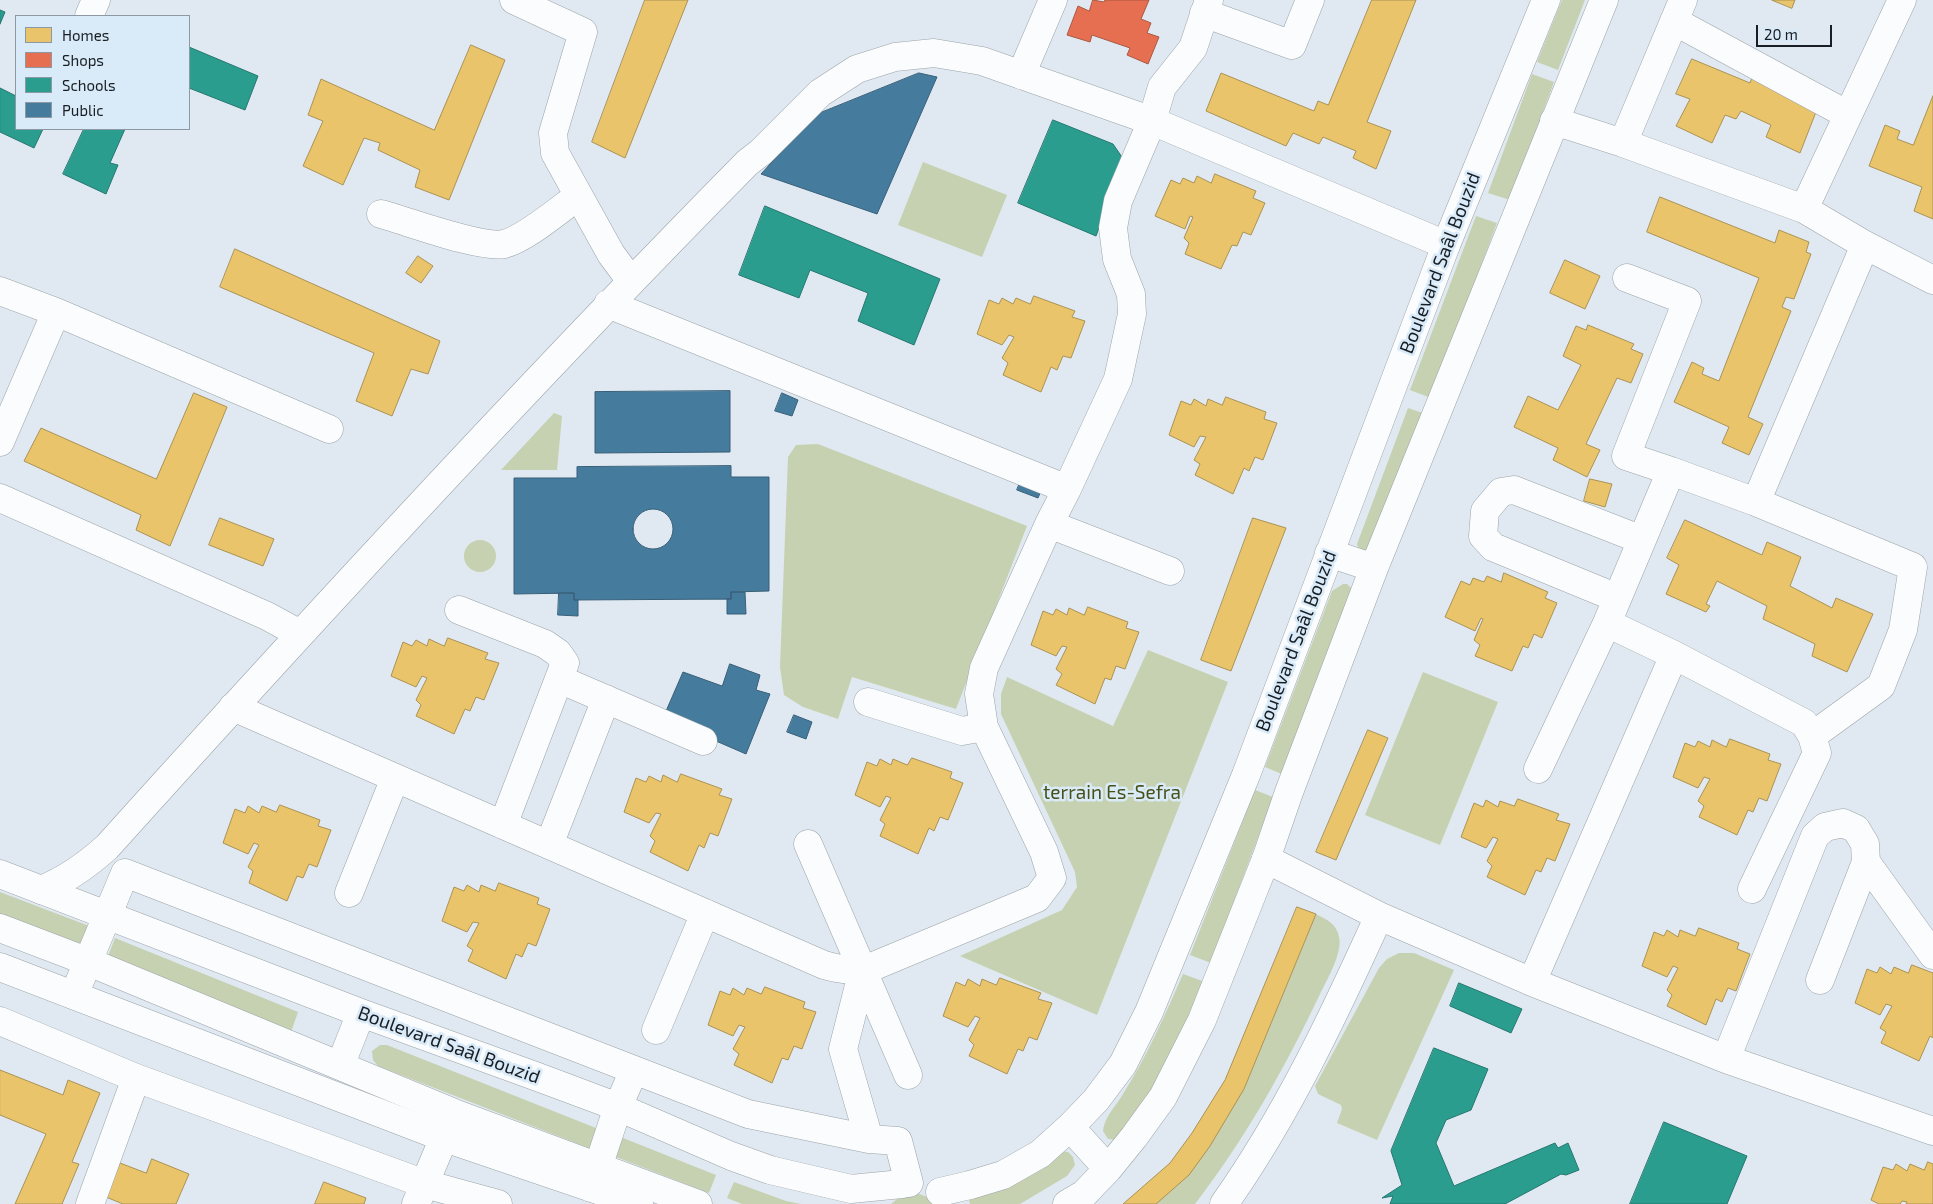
<!DOCTYPE html>
<html>
<head>
<meta charset="utf-8">
<style>
  body { margin:0 }
  #map { position:relative; width:1933px; height:1204px; overflow:hidden; background:#e0e9f1; font-family:"Exo 2",sans-serif }
  canvas { display:block }
  .legend { position:absolute; left:15px; top:15px; width:175px; height:115px; box-sizing:border-box; background:#d9eaf8; border:1px solid #8c98a3; margin:0; padding:6px 9px; list-style:none; font-size:15px; color:#181e23 }
  .legend li { display:flex; align-items:center; gap:10px; height:25px }
  .legend b { width:25px; border:1px solid #8c98a3 }
  .scale { position:absolute; left:1756px; top:25px; width:76px; height:22px; box-sizing:border-box; border:2px solid #181e23; border-top:0; padding-left:6px; font-size:15px; line-height:18px; white-space:nowrap; color:#181e23; -webkit-text-stroke:4px #d9eaf8; paint-order:stroke }
</style>
</head>
<body>
<div id="map">
<canvas width="1933" height="1204"></canvas>
<ul class="legend">
<li><b style="height:14px;background:#e9c46a"></b>Homes</li>
<li><b style="height:14px;background:#e76f51"></b>Shops</li>
<li><b style="height:14px;background:#2a9d8f"></b>Schools</li>
<li><b style="height:14px;background:#457b9d"></b>Public</li>
</ul>
<div class="scale">20 m</div>
</div>
<script>
const context = document.querySelector('canvas').getContext('2d');
context.lineJoin = 'round';
function fillPath(path, color) { context.fillStyle = color; context.fill(path, 'evenodd'); }
function strokePath(path, color, width, dash) { context.strokeStyle = color; context.lineWidth = width; context.lineCap = dash ? 'butt' : 'round'; context.setLineDash(dash || []); context.stroke(path); }
function write(font, color, halo, rows, align = 'center') {
  context.font = font + ' "Exo 2",sans-serif'; context.lineWidth = 5; context.setLineDash([]); context.textBaseline = 'middle'; context.strokeStyle = halo; context.fillStyle = color; for (const [text, x, y, turn = 0] of rows) {
    context.save(); context.translate(x, y); context.rotate((+turn || 0) * Math.PI / 180); context.textAlign = isNaN(turn) ? turn : align; if (halo) context.strokeText(text, 0, 0); context.fillText(text, 0, 0); context.restore();
  }
}
const green = new Path2D(`
  M1562,0H1585L1558,70L1537,62Z
  M1532,74L1554,82L1510,200L1488,193Z
  M923,162L1007,195L982,257L898,225Z
  M1476,216L1497,223L1431,398L1410,390Z
  M1408,408L1426,414L1369,554L1359,550L1357,544Z
  M554,413L562,416L557,470H501Z
  M818,444L1027,526L956,709L852,677L838,719L803,707L784,695L780,667L788,457L796,445Z
  M464 556a16 16 0 1 1 32 0a16 16 0 1 1-32 0Z
  M1343,584H1347L1353,590L1284,775L1265,767L1332,591Z
  M1148,650L1228,682L1097,1015L960,956L1062,910L1077,887L1075,872L1001,714V694L1007,677L1113,726Z
  M1423,672L1498,702L1440,845L1365,815Z
  M1255,790L1273,797L1211,963L1190,955Z
  M0,892L97,929L89,949L0,916Z
  M1316,914C1326,919 1337,924 1339,937C1343,952 1327,980 1320,994C1285,1068 1245,1139 1195,1204H1156L1244,1089Z
  M115,938L298,1012L291,1032L108,956Z
  M1399,953H1414L1454,970L1377,1140L1337,1123L1342,1109L1341,1105L1318,1094L1315,1086L1379,968L1387,959Z
  M1183,974L1205,982L1171,1061L1117,1140L1108,1139L1103,1131C1104,1117 1116,1106 1123,1094C1147,1056 1165,1015 1183,974Z
  M380,1045H387L601,1130L594,1150L378,1066L373,1060L372,1051Z
  M618,1136L716,1175L709,1193L611,1155Z
  M1060,1151L1068,1152L1073,1157L1075,1165L1067,1176L1020,1204H970L968,1196Z
  M734,1182L786,1201L801,1204H742L727,1198Z
  M911,1193C922,1194 928,1196 936,1204H891L902,1195Z`);
const homes = new Path2D(`
  M645,0H688L625,158L592,142Z
  M1372,0H1416L1367,122L1391,131L1376,169L1353,158L1356,151L1323,137L1319,144L1293,133L1286,146L1206,111L1221,73L1314,111L1318,101L1328,105Z
  M1772,0H1795L1792,8Z
  M471,45L505,60L449,200L415,187L420,170L378,150L380,143L364,138L343,185L303,166L323,121L308,115L321,79L434,130Z
  M1692,59L1750,83L1753,75L1823,94L1800,153L1766,137L1771,125L1741,111L1736,119L1725,115L1712,143L1676,126L1690,99L1676,94Z
  M888,94L911,101L906,116L909,118L900,142L891,139L887,152L862,143L842,197L814,187L816,181L809,179L823,142L831,145L842,115L858,121L866,100Z
  M1933,96V219L1914,211L1922,187L1869,166L1885,125L1900,131L1897,139L1913,145Z
  M1215,174L1256,191L1253,198L1265,203L1251,235L1243,232L1237,246L1232,245L1221,269L1185,254L1189,243L1184,238L1193,217L1190,216L1185,229L1155,216L1171,180L1180,184L1183,178L1194,183L1197,176L1211,183Z
  M1660,197L1775,243L1779,230L1809,242L1806,252L1811,254L1794,299L1786,297L1782,307L1791,311L1748,417L1763,424L1749,455L1722,443L1729,427L1674,402L1692,362L1704,368L1702,374L1719,381L1759,278L1647,232Z
  M235,249L440,341L428,374L411,369L392,416L356,401L374,353L220,287Z
  M418,256L433,266L421,283L406,273Z
  M1565,260L1600,276L1585,309L1550,293Z
  M1034,296L1075,311L1072,317L1085,321L1071,358L1063,356L1057,370L1051,367L1041,392L1003,375L1008,363L1002,358L1014,337L1009,335L1002,345L977,334L989,300L999,304L1002,298L1013,304L1016,298L1030,304Z
  M1588,325L1634,344L1631,349L1643,354L1631,383L1617,378L1586,444L1600,450L1587,477L1553,460L1558,448L1514,427L1528,396L1558,410L1581,365L1563,356L1576,326L1586,330Z
  M194,393L227,407L170,546L136,530L141,515L24,461L41,428L156,479Z
  M1226,397L1266,412L1264,419L1277,423L1263,460L1255,457L1249,471L1244,468L1233,494L1195,475L1200,464L1194,460L1206,437L1200,436L1194,447L1169,435L1181,401L1191,405L1194,399L1206,406L1208,399L1222,405Z
  M1590,479L1612,484L1605,507L1584,501Z
  M220,518L274,539L263,566L209,545Z
  M1253,518L1286,528L1231,671L1201,660Z
  M1685,520L1762,555L1767,542L1801,557L1790,586L1832,608L1836,598L1873,614L1847,672L1812,656L1815,644L1763,619L1767,606L1717,581L1706,604L1710,606L1706,612L1666,594L1679,565L1667,558Z
  M1504,573L1548,592L1545,598L1557,603L1542,638L1534,634L1528,648L1523,646L1512,671L1475,656L1480,645L1474,640L1483,619L1481,618L1475,631L1445,617L1461,581L1470,585L1473,578L1484,582L1487,576L1501,582Z
  M1088,607L1128,622L1126,628L1139,632L1125,669L1116,666L1111,680L1105,678L1095,704L1056,685L1062,674L1056,669L1067,647L1062,646L1056,656L1031,645L1043,611L1053,615L1056,609L1067,615L1069,608L1084,615Z
  M448,638L488,653L485,659L499,663L484,700L476,697L470,711L465,709L454,734L416,716L421,705L416,700L427,678L422,676L416,687L391,676L403,642L412,646L416,640L427,646L429,639L444,646Z
  M1368,730L1388,738L1336,860L1316,852Z
  M1730,739L1770,754L1768,760L1781,764L1767,801L1759,798L1753,812L1748,810L1737,835L1699,817L1704,806L1698,801L1710,779L1704,777L1698,788L1673,777L1685,743L1695,747L1698,741L1710,747L1712,740L1726,747Z
  M912,758L952,772L950,778L963,783L948,820L940,817L934,831L929,828L918,854L880,836L885,824L880,820L891,798L886,796L880,807L855,795L867,762L877,766L880,759L891,765L893,759L907,765Z
  M681,774L722,789L719,795L732,799L718,836L710,833L704,848L699,845L688,871L650,852L655,841L650,836L661,814L656,813L649,823L624,812L636,778L646,782L649,776L661,782L663,775L677,782Z
  M1518,799L1559,814L1556,820L1570,824L1555,861L1547,858L1541,872L1536,870L1525,895L1487,877L1492,866L1487,861L1498,839L1493,837L1486,848L1461,837L1474,803L1483,807L1486,800L1498,807L1500,801L1514,806Z
  M280,805L320,820L318,826L331,830L317,867L309,864L303,878L297,876L287,901L249,883L253,871L248,867L259,845L254,843L248,854L223,843L235,809L245,813L248,806L259,813L262,806L276,812Z
  M499,883L539,898L537,904L550,909L536,946L528,943L522,957L516,954L506,979L468,961L473,950L467,946L479,923L473,922L467,932L442,921L454,887L464,891L467,885L479,892L481,885L495,891Z
  M1297,907L1316,914L1244,1089L1210,1146L1189,1175L1156,1204H1123L1170,1163L1192,1133L1225,1080Z
  M1699,928L1739,943L1737,949L1750,954L1736,991L1728,988L1722,1002L1716,999L1706,1025L1667,1006L1672,995L1667,990L1678,968L1673,966L1667,977L1642,966L1654,932L1664,936L1667,930L1678,937L1680,930L1695,936Z
  M1912,965L1933,973V1038L1930,1036L1919,1061L1881,1043L1886,1032L1880,1028L1892,1006L1886,1004L1880,1015L1855,1003L1867,969L1877,973L1880,967L1891,974L1894,967L1908,973Z
  M1000,978L1041,993L1038,999L1052,1003L1037,1040L1029,1037L1023,1051L1018,1049L1007,1074L969,1056L974,1045L969,1040L980,1018L975,1016L968,1027L943,1016L956,982L965,986L968,979L980,986L982,979L996,985Z
  M765,987L805,1002L803,1008L816,1012L802,1049L794,1046L788,1060L782,1058L772,1083L734,1065L739,1054L733,1049L745,1027L739,1025L733,1036L708,1025L720,991L730,995L733,988L744,995L747,988L761,994Z
  M0,1070L63,1095L68,1080L100,1093L72,1162L79,1164L62,1204H15L46,1134L0,1115Z
  M152,1159L189,1174L176,1204H123L106,1197L120,1163L146,1173Z
  M1928,1162L1933,1164V1204H1906L1907,1202L1902,1201L1900,1204H1879L1871,1200L1883,1167L1893,1170L1896,1164L1907,1171L1910,1164L1924,1170Z
  M324,1182L366,1198L364,1204H315Z`);
const shops = new Path2D(`
  M1093,0L1104,2L1105,0H1149L1141,19L1151,23L1147,33L1159,37L1148,64L1127,55L1130,48L1092,35L1090,42L1067,35L1078,6L1089,11Z`);
const schools = new Path2D(`
  M0,10L5,12L0,24Z
  M189,47L258,76L245,110L189,88Z
  M0,88L16,96V129H43L34,148L0,132Z
  M1053,120L1113,144L1124,160L1096,236L1018,203Z
  M84,129H125L110,163L118,165L106,194L63,174Z
  M765,206L940,279L914,345L858,321L868,293L810,270L799,298L739,275Z
  M1459,983L1522,1009L1511,1033L1450,1006Z
  M1434,1048L1488,1069L1471,1110L1446,1120L1436,1143L1454,1186L1555,1143L1558,1148L1568,1143L1579,1170L1566,1175L1561,1174L1505,1204H1390L1393,1196L1382,1198L1402,1185L1391,1151Z
  M1664,1122L1747,1156L1727,1204H1630Z`);
const public = new Path2D(`
  M919,73L937,77L877,214L761,174L815,115Z
  M730,391V452L595,453V392Z
  M782,393L798,400L792,416L775,411Z
  M731,466V477H769V591L731,592V599L574,600V593L514,594V478H577V467Z
  M1024,473L1045,481L1038,498L1017,490Z
  M633 529a20 20 0 1 1 40 0a20 20 0 1 1-40 0Z
  M731,592H745L746,614H727V599H731Z
  M559,593H574V600H578V616L558,615Z
  M730,664L760,675L756,690L770,694L746,754L663,718L683,672L722,686Z
  M794,715L812,722L806,739L787,732Z`);
const minor = new Path2D(`
  M514,0L583,32L553,133L555,153L611,254L631,281
  M1209,0L1193,48L1162,87L1152,121L1446,245
  M1204,13L1292,45L1310,0
  M89,16L96,0
  M1674,21L1848,115
  M1021,75L1053,0
  M1554,121L1623,143L1804,209L1865,245L1933,280
  M1623,143L1683,0
  M1804,209L1902,0
  M381,214C407,221 481,249 504,244C525,239 560,209 578,196
  M1627,278L1687,301L1626,456L1671,471
  M0,291L56,312L329,429
  M608,304L1067,489
  M0,442L56,312
  M0,498L267,616L300,634
  M1756,502L1913,567L1903,630L1881,686L1812,736
  M1049,524L1170,571
  M1617,598L1493,547L1483,536L1485,511L1501,492L1514,490L1642,540
  M459,610L545,644L558,653L565,663L503,825
  M1674,655L1804,723L1812,736L1817,753L1752,889
  M559,679L703,741
  M868,702L962,731L984,727
  M1538,769L1607,623
  M808,844L908,1075
  M549,845L606,699
  M1266,859L1379,916L1532,982L1674,655L1607,623L1671,471L1756,502L1865,245
  M1866,862L1933,955
  M41,890C66,880 87,865 107,847C316,615 528,385 747,163L761,152L820,93L857,69L895,57L934,53L982,61L1152,121L1118,201L1113,228L1117,259L1131,294L1132,314L1118,379L1067,489L1049,524L984,668L979,694L984,727L1044,852L1052,878L1037,898L874,966C856,972 842,970 824,965L233,707
  M349,893L395,778
  M0,967L445,1138L639,1204
  M863,970L843,1049L869,1139L898,1141L909,1183
  M1532,982L1726,1059L1933,1131
  M74,995L125,873L748,1114L869,1139
  M0,1021L136,1078L425,1184L498,1204
  M656,1030L705,913
  M1726,1059L1815,836L1825,827L1843,823L1856,829L1865,844L1866,862L1820,980
  M591,1188L618,1107L634,1070
  M90,1204L136,1078
  M416,1204L451,1121
  M1224,1204C1287,1115 1334,1015 1379,916`);
const major = new Path2D(`
  M1329,553L1374,568
  M0,874L361,1013L535,1076L618,1107L731,1156L770,1170L851,1189L902,1184
  M0,928L89,962L454,1113L698,1204
  M340,1066L361,1013
  M1070,1127L1108,1169
  M940,1192L970,1185L1003,1175L1040,1154L1070,1127L1096,1100L1123,1064L1149,1012L1246,775L1446,245L1546,0
  M1067,1204L1084,1194L1108,1169L1134,1137L1163,1097L1202,1020L1266,859L1289,792L1374,568L1604,0`);
const streetNames = [
  ["Boulevard Saâl Bouzid",1440,263,-69],
  ["Boulevard Saâl Bouzid",1296,641,-69],
  ["Boulevard Saâl Bouzid",449,1045,20]
];
const parkNames = [
  ["terrain Es-Sefra",1112,793]
];
fillPath(green, '#c6d1b1');
fillPath(homes, '#e9c46a');
strokePath(homes, '#aa9255', 1);
fillPath(shops, '#e76f51');
strokePath(shops, '#a95743', 1);
fillPath(schools, '#2a9d8f');
strokePath(schools, '#25776f', 1);
fillPath(public, '#457b9d');
strokePath(public, '#385f78', 1);
strokePath(minor, '#9ca3a9', 29);
strokePath(major, '#9ca3a9', 29);
strokePath(minor, '#fafcfd', 28);
strokePath(major, '#fafcfd', 28);
write('19px', '#181e23', '#d9eaf8', streetNames);
write('19px', '#475017', '#d9eaf8', parkNames);
</script>
</body>
</html>
